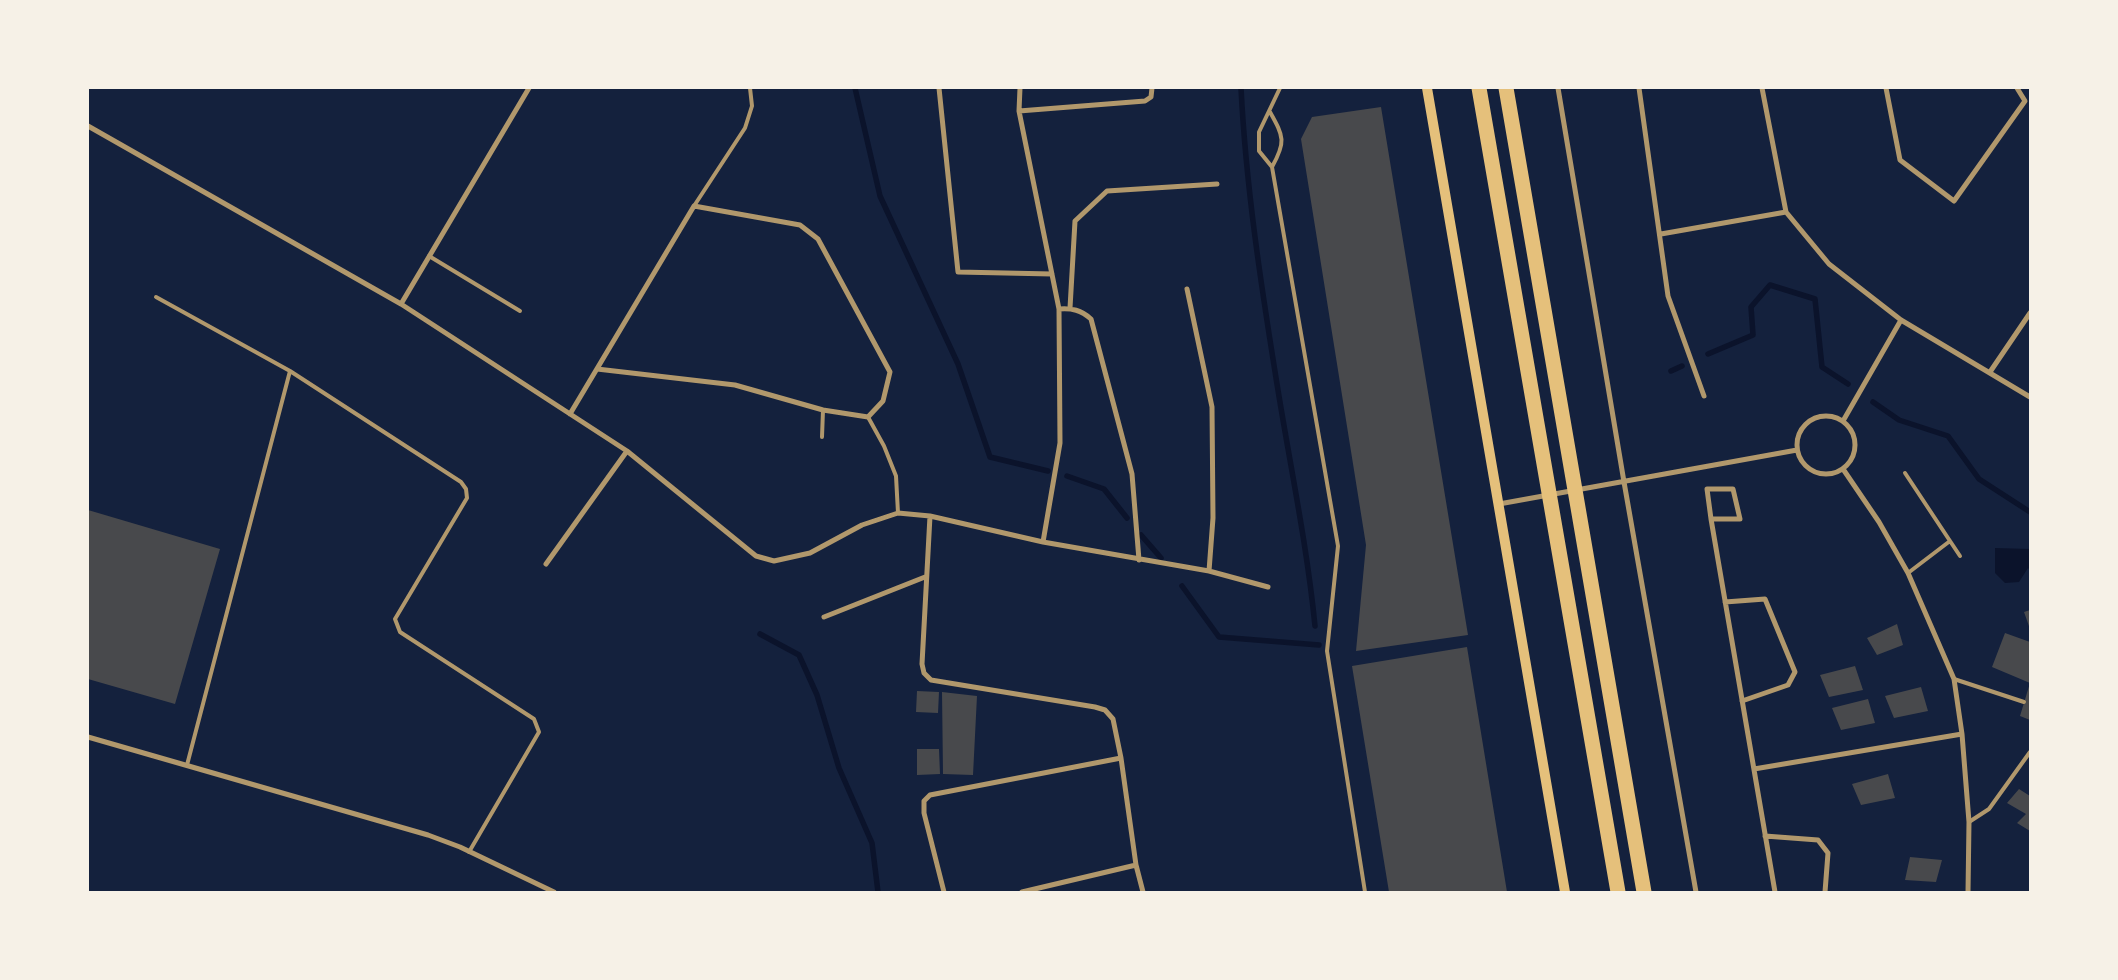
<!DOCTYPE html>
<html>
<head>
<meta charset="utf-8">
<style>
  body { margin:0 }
  #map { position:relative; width:2118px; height:980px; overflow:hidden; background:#14213d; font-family:"Zilla Slab",serif }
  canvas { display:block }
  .frame { position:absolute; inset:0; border:89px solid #f6f1e7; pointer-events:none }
</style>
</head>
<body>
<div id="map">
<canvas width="2118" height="980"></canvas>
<div class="frame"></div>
</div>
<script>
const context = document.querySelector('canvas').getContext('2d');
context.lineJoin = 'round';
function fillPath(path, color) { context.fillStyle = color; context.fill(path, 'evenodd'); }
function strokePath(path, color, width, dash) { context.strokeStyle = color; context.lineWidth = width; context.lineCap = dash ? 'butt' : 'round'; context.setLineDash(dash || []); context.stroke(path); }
const water = new Path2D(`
  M1995,548L2030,549V570L2028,568L2019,582L2005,583L1995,573Z`);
const stream = new Path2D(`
  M855,88L880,196L958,364L990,457L1048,471
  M1241,88C1246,187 1261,285 1277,384C1290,465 1307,545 1315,626
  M1708,354L1753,335L1751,307L1770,285L1815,299L1822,367L1848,384
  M1671,371L1682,366
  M1873,402L1899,420L1948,436L1979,479L2030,512
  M1067,476L1104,489L1127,518
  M1141,535L1161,558
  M1182,586L1219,637L1319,645
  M760,634L799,655L817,695L839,768L872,843L878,892`);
const building = new Path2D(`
  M1381,107L1468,635L1356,651L1366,545L1301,139L1312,117Z
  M88,510L220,549L175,704L88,679Z
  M2030,610V629L2024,612Z
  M1897,624L1903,645L1877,655L1867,638Z
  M2005,633L2030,642V720L2020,716L2030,683L1992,667Z
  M1467,647L1507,892H1389L1352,666Z
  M1855,666L1863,690L1829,697L1820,675Z
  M1921,687L1928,711L1894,718L1885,696Z
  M917,691L939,692L938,713L916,712Z
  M942,692L977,696L973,775L943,774Z
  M1868,699L1875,723L1841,730L1832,708Z
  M917,749H939L940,774L917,775Z
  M1888,774L1895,798L1861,805L1852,784Z
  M2019,789L2030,796V831L2017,823L2026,814L2007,803Z
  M1910,857L1942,860L1936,882L1905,880Z`);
const service = new Path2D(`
  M1280,88L1259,132V151L1272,167L1338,546L1327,651L1365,892
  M1270,112C1284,137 1286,142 1272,167
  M694,206L745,128L752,106L750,88
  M429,256L520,311
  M156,297L290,371L461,482L466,489L467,498L395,619L400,632L534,719L539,732L469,852
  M868,417L884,446L896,476L898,513
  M822,437L823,410
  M1905,473L1950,541
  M1908,573L1950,541L1960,556
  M1954,679L2024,702
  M187,765L290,371
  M1969,822L1989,809L2030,752`);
const minor = new Path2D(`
  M939,88L958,272L1052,274
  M1020,88L1019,111L1059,309L1060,443L1043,542
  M1558,88L1624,482L1696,892
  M1639,88L1668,296L1704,396
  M1762,88L1786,212L1829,264L1901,320L2030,397
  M1886,88L1900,160L1954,201L2025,101L2017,88
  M1019,111L1145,101L1151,97L1152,88
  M88,126L401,304L627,451L756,556L774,561L810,553L862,525L898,513L930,516L1043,542L1209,571L1268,587
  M1661,234L1786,212
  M1187,289L1212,407L1213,518L1209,571
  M401,304L529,88
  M1070,308L1075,221L1107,191L1217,184
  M1059,309C1072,308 1081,310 1091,319L1132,474L1139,560
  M1990,372L2030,313
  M570,414L694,206L800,225L818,239L890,372L883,401L868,417L823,410L735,385L597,369
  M1797 445a29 29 0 1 1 58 0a29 29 0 1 1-58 0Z
  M1843,421L1901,320
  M1843,469L1879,522L1908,573L1954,679L1962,734L1969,822L1968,892
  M1499,504L1797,450
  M930,516L922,664L924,673L931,680L1095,707L1105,710L1113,719L1121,758L1136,865L1022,892
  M1711,519H1740L1733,489H1707L1711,519L1775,892
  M546,564L627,451
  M1725,602L1765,599L1795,672L1788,685L1742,701
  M824,617L925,577
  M88,737L428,835L460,847L554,892
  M1754,769L1962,734
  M1765,836L1818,840L1828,853L1825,892
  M1136,865L1143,892
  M944,892L924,813V801L930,795L1121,758`);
const secondary = new Path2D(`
  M1427,88L1565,892`);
const motorway = new Path2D(`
  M1479,88L1618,892
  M1506,88L1644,892`);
fillPath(water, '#0b132b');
strokePath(stream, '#0b132b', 5.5);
fillPath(building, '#48494c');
strokePath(service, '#b1986c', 4);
strokePath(minor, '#b1986c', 5);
strokePath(secondary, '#e5c07b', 10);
strokePath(motorway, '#e5c07b', 15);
</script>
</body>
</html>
